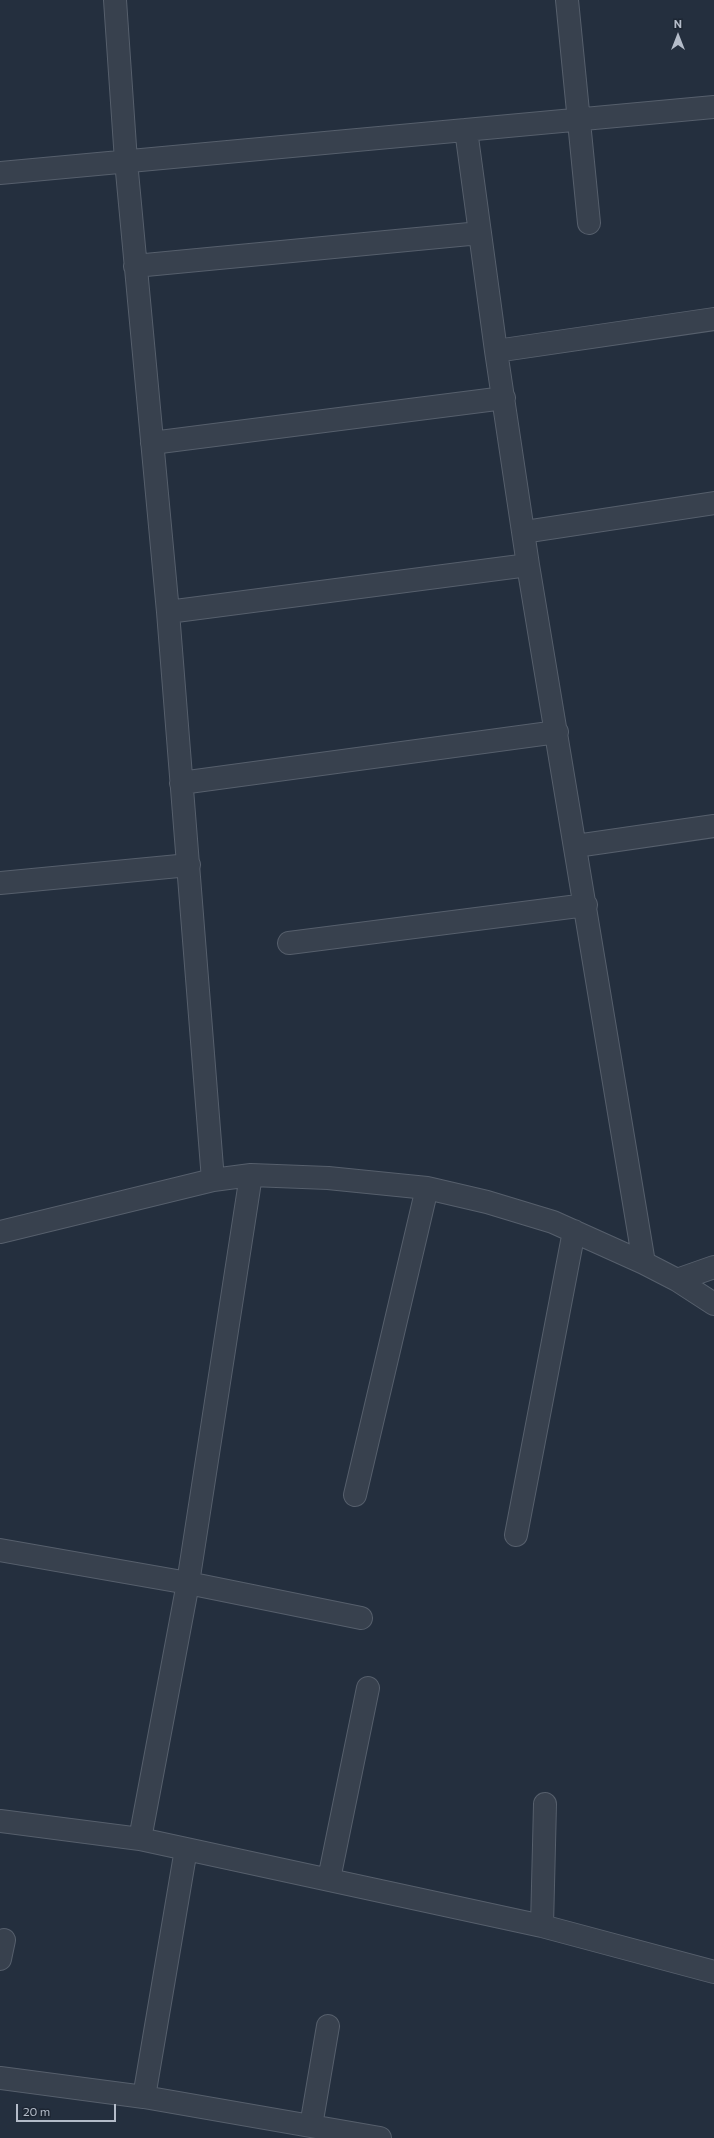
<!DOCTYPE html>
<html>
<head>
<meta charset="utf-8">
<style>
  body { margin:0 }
  #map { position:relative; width:714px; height:2138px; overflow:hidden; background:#242f3e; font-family:Commissioner,sans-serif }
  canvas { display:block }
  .north { position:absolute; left:658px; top:16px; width:40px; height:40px; -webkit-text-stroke:3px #1d2633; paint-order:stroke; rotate:0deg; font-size:11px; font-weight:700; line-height:16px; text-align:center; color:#b4bcc9 }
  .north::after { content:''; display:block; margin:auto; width:14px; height:18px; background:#b4bcc9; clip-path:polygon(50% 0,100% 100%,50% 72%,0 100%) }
  .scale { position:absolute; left:16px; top:2104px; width:100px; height:18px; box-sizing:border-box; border:2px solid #b4bcc9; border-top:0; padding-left:5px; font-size:12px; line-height:14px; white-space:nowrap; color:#b4bcc9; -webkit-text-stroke:3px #1d2633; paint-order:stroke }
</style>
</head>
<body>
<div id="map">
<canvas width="714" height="2138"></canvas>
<div class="north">N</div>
<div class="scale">20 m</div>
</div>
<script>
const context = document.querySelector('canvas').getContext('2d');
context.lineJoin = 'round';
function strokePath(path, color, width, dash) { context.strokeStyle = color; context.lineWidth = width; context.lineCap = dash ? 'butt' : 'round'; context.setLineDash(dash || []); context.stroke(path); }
const street = new Path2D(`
  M115,0L126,161L168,612L213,1180
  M567,0L589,223
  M466,130L496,351L528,565L644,1263
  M0,173L714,107
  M135,266L480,233
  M496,351L714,319
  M152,443L504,398
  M524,532L714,503
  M168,612L528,565
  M181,783L557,732
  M576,846L714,826
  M0,883L189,865
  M289,943L586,905
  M0,1232L213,1180L251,1175L328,1178L427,1188L487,1202L553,1222L644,1263L677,1280L714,1304
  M677,1280L714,1267
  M355,1495L427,1188
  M516,1535L574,1231
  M0,1550L188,1583L361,1618
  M0,1821L140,1839L542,1926L714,1972
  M140,1839L188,1583L251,1175
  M329,1879L368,1688
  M542,1926L545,1804
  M0,1959L4,1940
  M0,2078L144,2097L380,2138
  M144,2097L186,1849
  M311,2126L328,2026`);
strokePath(street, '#565f6c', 24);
strokePath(street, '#38414e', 22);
</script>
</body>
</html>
